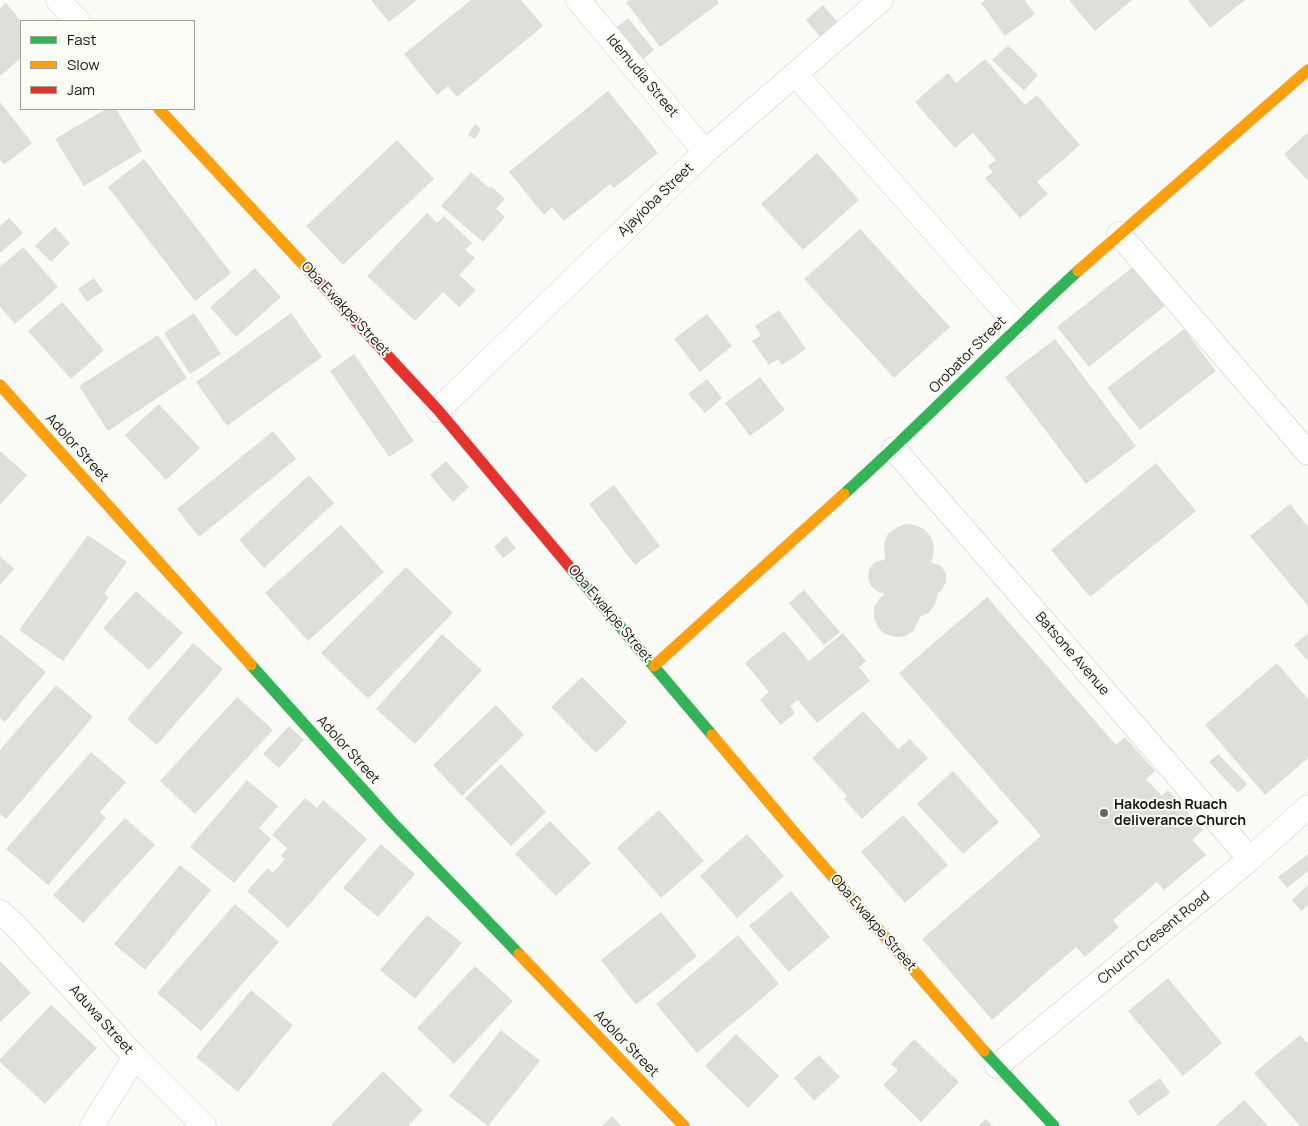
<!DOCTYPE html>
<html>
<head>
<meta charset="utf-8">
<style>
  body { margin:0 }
  #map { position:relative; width:1308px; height:1126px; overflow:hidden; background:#fafaf6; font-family:Manrope,sans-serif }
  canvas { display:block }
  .legend { position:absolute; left:20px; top:20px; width:175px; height:90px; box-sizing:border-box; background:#fbfcf4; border:1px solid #9fa09a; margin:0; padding:6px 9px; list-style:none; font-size:15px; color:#161614 }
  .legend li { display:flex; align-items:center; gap:10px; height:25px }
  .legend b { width:25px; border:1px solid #9fa09a }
</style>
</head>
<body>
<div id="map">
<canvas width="1308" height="1126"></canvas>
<ul class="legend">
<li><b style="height:6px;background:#30b455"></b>Fast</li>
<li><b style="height:6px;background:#ff9f0a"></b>Slow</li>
<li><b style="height:6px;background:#e5322d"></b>Jam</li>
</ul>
</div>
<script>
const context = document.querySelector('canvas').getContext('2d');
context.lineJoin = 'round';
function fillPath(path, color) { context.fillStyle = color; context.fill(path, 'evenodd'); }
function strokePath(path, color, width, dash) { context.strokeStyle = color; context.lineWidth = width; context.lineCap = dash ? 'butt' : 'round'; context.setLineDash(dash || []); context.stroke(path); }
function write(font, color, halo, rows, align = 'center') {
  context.font = font + ' Manrope,sans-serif'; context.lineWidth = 4; context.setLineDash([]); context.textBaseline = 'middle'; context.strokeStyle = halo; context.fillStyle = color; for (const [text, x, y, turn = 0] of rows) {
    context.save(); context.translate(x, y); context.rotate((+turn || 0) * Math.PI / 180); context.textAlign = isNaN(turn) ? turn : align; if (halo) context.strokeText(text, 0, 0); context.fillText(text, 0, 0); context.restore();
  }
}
const building = new Path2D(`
  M371,0H417L389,22Z
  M471,0H521L543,26L457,97L448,86L437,95L404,54Z
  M629,0H717L719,3L660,47L626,2Z
  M985,0H1027L1025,1L1035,14L1005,36L981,3Z
  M1069,0H1132L1095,31Z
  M1188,0H1245L1210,28Z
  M6,3L21,21V58L0,76V8Z
  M823,5L840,25L823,40L806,20Z
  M628,18L654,50L643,59L617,27Z
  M1008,45L1038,75L1024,91L992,60Z
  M985,59L1025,105L1037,95L1080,145L1037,182L1048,194L1020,218L985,178L993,172L988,166L996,160L973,133L955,148L915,102L948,73L956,83Z
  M608,91L658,153L614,188L610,184L564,221L552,207L544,215L509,172Z
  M0,102L32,143L4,165L0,160Z
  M106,109H116L142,151L84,186L55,139Z
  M475,124L481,129L475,139L468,135Z
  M1308,132V181L1284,154Z
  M397,140L434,179L343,265L306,226Z
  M817,153L859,200L803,250L761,204Z
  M144,159L231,273L195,301L108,187Z
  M471,172L489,188L491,186L505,199L496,209L505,217L483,242L441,206Z
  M427,213L437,223L444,216L472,243L465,250L475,258L459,275L476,290L459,307L443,292L415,321L367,276Z
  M9,218L23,233L0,253V226Z
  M55,227L70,243L51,262L35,246Z
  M860,229L950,327L894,378L804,279Z
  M23,247L58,287L15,324L0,307V267Z
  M1134,266L1166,305L1089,367L1057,327Z
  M255,268L281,297L236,337L210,307Z
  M94,278L103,291L87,302L78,289Z
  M62,302L104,350L71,379L28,331Z
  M779,310L806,349L782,365L778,359L769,365L752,341L761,335L755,326Z
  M194,313L221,354L190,374L164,333Z
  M291,313L322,357L227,426L196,382Z
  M707,314L732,346L700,372L674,339Z
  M1184,329L1216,371L1140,430L1107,388Z
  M158,335L187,378L108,431L79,386Z
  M1055,339L1136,446L1086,484L1005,377Z
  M354,354L414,441L389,457L330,371Z
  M760,377L785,410L750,436L725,403Z
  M707,379L722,398L705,413L688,394Z
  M159,404L200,448L166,480L125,435Z
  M273,431L296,459L199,537L177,509Z
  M0,451L27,475L0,505Z
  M446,461L469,487L453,502L430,475Z
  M1156,463L1196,511L1090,597L1051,550Z
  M309,475L334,503L264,568L239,540Z
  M614,485L660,546L635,565L589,504Z
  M1290,504L1308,527V606L1250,536Z
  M905,524L915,525L924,529L931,537L934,546L933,556L931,562L941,566L946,573V582L942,590L938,593L935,605L928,613L920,617L914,630L906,636L896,637L885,634L878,627L874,618V607L880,598L884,595V593L878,592L871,586L868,578L869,569L875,562L885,559L884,544L888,534L896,528Z
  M341,525L384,572L308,641L265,593Z
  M88,535L127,562L104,594L109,597L63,661L19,630Z
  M506,536L516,548L503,558L494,547Z
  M0,556L14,569L0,585Z
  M406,567L453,613L368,699L321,653Z
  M804,590L840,632L824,645L789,603Z
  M136,591L183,633L149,670L103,628Z
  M987,597L1116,745L1125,737L1155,771L1146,779L1162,796L1168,790L1203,830L1192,840L1206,855L1164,890L1157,882L1113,920L1119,927L1085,957L1076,947L992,1020L922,939L1041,836L899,673Z
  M784,631L809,661L843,633L866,661L859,667L870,681L817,723L798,700L790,706L795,713L781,725L760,700L769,692L745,663Z
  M1308,633V661L1294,645Z
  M0,634L46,672L5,722L0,718Z
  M442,634L482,670L415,744L376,709Z
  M193,643L223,669L157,745L127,719Z
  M1277,663L1308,699V758L1265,795L1205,725Z
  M582,677L627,722L596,753L551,707Z
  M56,685L93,717L6,819L0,814V750Z
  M237,697L273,730L195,814L160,781Z
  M496,705L524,735L462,796L433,765Z
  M863,711L898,749L910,739L928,758L862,819L844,799L847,796L812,758Z
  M289,726L304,740L279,768L263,754Z
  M91,752L126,782L100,812L106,818L48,885L6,849Z
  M1218,754L1247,784L1238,793L1209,762Z
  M501,764L546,812L511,846L465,798Z
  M953,771L999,822L963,854L917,804Z
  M247,780L278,806L259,828L271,839L234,883L190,847Z
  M305,798L317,808L323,800L367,839L288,928L247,891L268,868L273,873L285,859L281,856L287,848L272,835Z
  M659,810L704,861L661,898L617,848Z
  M903,815L948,865L905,903L861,852Z
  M125,818L155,845L83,923L53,895Z
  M550,821L591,863L556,896L515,854Z
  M747,834L784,876L737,918L700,876Z
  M381,844L415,874L378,917L343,888Z
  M1308,854V871L1287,888L1278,877Z
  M180,865L211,890L145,970L114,944Z
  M1308,885V905L1301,911L1292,900Z
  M791,891L830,937L789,972L749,926Z
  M235,904L279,942L201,1031L157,993Z
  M661,912L697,956L636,1005L601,960Z
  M427,915L462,943L415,999L380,970Z
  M738,935L779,984L697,1053L656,1004Z
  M0,961L31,993L0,1022Z
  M475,966L513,1001L454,1064L417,1028Z
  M1168,978L1222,1043L1183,1076L1128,1011Z
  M251,990L293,1025L238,1092L196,1057Z
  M51,1005L97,1048L45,1104L0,1062V1059Z
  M501,1030L540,1061L488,1126L449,1096Z
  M736,1034L779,1076L748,1108L705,1066Z
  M1300,1035L1308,1044V1126H1300L1254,1073Z
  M914,1039L959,1082L921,1122L883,1085L898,1070L891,1064Z
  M819,1055L840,1077L814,1101L794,1078Z
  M383,1071L423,1110L408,1126H330Z
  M1160,1078L1170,1093L1138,1116L1128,1101Z
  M1244,1100L1268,1126H1215Z
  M612,1116L621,1126H602Z
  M986,1119L993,1126H978Z`);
const street = new Path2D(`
  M58,0L78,21
  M578,0L705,152
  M796,75L1018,326
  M1119,234L1308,453
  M438,410L705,152L881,0
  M894,449L1250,859
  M0,912L15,925L135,1057L204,1126
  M997,1066L1250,859L1308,807
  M92,1126L135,1057`);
const fast = new Path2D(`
  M844,494C924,422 998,344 1078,271
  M573,571L712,735
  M251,665L393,823L519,954
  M984,1051L1054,1126`);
const slow = new Path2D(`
  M159,109L312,274
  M1078,271L1308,70
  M0,385L251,665
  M654,666L844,494
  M712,735L793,831L984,1051
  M519,954L684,1126`);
const jam = new Path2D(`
  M312,274L438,410L573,571`);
const markers = [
  [1104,813,5,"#666663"]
];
const streetNames = [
  ["Idemudia Street",642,76,50],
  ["Ajayioba Street",656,200,-44],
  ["Oba Ewakpe Street",345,309,47],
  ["Orobator Street",968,355,-45],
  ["Adolor Street",77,448,48],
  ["Oba Ewakpe Street",610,614,50],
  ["Batsone Avenue",1072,654,49],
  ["Adolor Street",348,750,48],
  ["Oba Ewakpe Street",873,923,49],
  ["Church Cresent Road",1154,938,-39],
  ["Aduwa Street",101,1020,48],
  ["Adolor Street",626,1044,46]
];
const poiNames = [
  ["Hakodesh Ruach",1114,805],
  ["deliverance Church",1114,821]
];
fillPath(building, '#dededb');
strokePath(street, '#cfcfcb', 25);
strokePath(fast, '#cfcfcb', 12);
strokePath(slow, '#cfcfcb', 12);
strokePath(jam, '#cfcfcb', 12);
strokePath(street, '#fefefe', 24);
strokePath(fast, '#30b455', 11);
strokePath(slow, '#ff9f0a', 11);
strokePath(jam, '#e5322d', 11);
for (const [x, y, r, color] of markers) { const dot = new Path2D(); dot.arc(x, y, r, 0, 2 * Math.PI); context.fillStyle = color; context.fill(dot); strokePath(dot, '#fbfcf4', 2); }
write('14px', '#161614', '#fbfcf4', streetNames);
write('bold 14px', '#161614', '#fbfcf4', poiNames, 'left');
</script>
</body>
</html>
